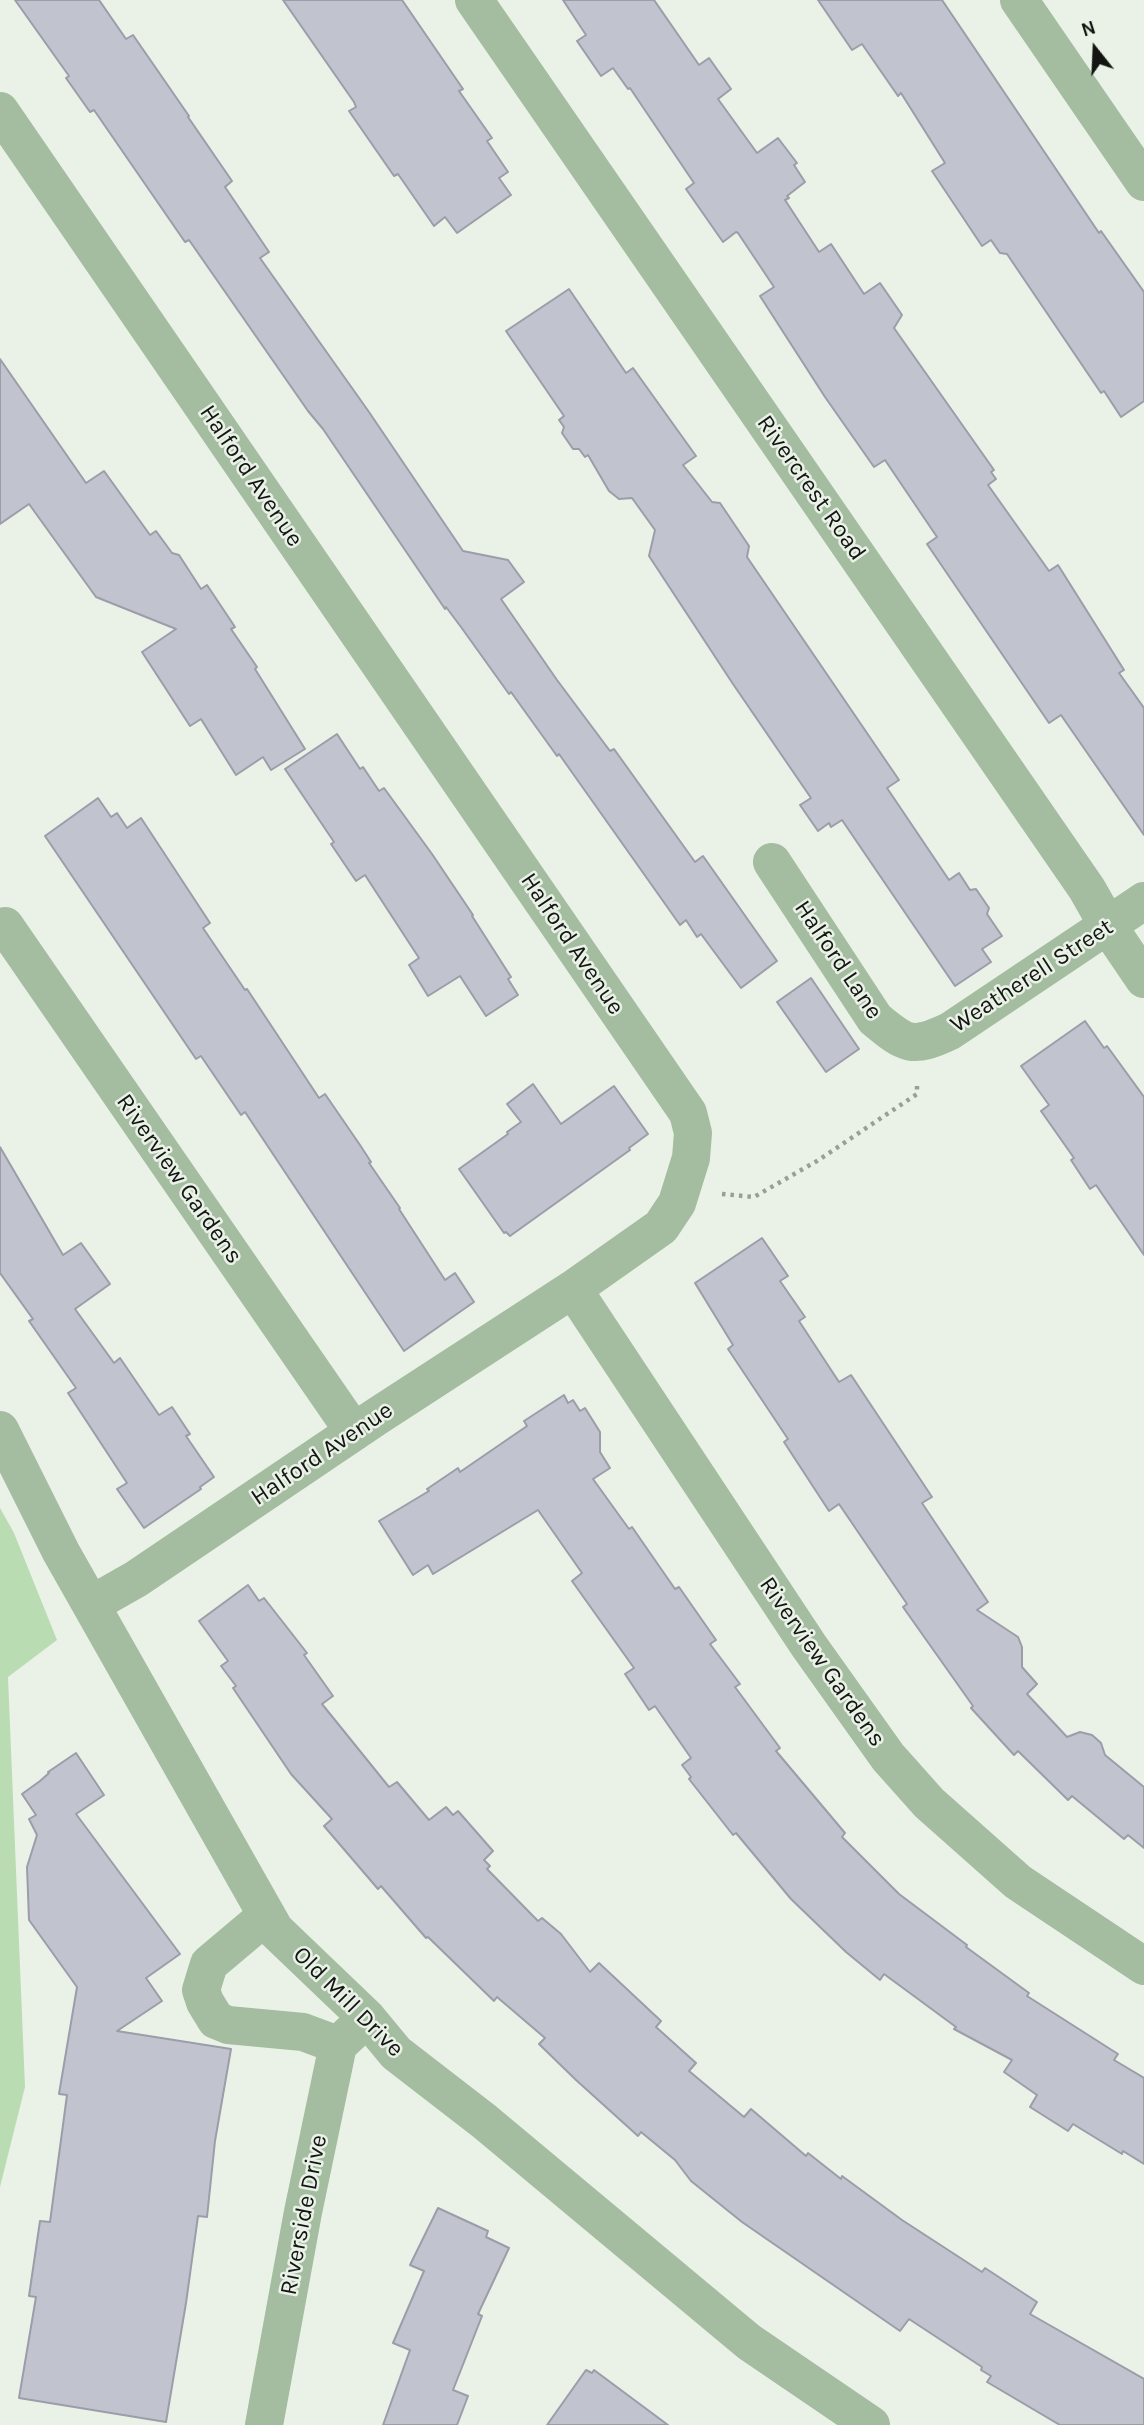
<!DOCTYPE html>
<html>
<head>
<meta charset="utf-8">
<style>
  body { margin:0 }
  #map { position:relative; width:1144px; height:2425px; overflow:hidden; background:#eaf2e8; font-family:Karla,sans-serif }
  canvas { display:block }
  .north { position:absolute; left:1060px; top:14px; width:70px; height:70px; -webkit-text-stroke:5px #eaf2e8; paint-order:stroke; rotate:342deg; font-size:19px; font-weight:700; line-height:28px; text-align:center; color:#121511 }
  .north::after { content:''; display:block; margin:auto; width:24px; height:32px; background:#121511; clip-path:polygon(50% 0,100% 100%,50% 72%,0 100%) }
</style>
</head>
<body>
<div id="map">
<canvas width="1144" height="2425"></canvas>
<div class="north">N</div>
</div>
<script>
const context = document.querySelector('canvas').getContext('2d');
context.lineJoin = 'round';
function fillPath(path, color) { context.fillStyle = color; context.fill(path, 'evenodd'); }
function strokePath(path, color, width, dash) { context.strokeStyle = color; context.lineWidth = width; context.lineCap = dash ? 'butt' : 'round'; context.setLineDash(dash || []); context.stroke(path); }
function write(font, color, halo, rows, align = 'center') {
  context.font = font + ' Karla,sans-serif'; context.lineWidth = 5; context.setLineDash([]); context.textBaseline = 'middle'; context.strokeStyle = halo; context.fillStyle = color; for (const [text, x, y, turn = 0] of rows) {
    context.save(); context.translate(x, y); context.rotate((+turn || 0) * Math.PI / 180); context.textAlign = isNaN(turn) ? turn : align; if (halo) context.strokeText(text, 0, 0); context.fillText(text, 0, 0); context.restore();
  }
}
const green = new Path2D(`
  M0,1508L14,1533L57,1640L8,1677L25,2087L0,2187Z`);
const building = new Path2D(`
  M15,0H99L126,39L133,35L189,116L188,117L232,181L225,187L269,252L260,258L369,412L463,551L508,560L524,582L501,599L557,680L610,751L614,749L695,862L703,856L777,961L741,988L701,934L697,937L686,920L680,925L559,754L557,756L511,692L509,694L461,627L446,607L445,609L323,429L308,411L189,240L185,242L94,110L90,112L66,78L69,76Z
  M283,0H402L463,89L459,91L492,138L487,141L508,172L499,178L511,195L457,233L445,217L434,226L398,174L394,176L349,111L356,107L354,102Z
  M563,0H654L699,65L709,58L731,89L718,99L757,153L778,138L797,163L794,165L805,182L787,196L789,198L785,200L819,252L831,244L864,294L880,283L902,315L894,328L994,470L991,472L996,479L988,485L1049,571L1058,565L1124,670L1119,673L1144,708V835L1061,715L1049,723L927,544L937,537L885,460L874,467L825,397L760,296L774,287L738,233L736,232L723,242L686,189L694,183L630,88L628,89L613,68L601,76L577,41L586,35Z
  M818,0H942L1099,233L1101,231L1144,292V401L1121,417L1104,391L1101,393L1007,254L1000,253L991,240L982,246L932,171L945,163L901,93L898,96L862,44L852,50Z
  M569,289L626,373L633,368L696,456L683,465L712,502L720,503L749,546L747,557L899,780L887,788L949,880L959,873L970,890L976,889L989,908L987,914L1002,936L982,949L991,962L955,986L842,820L831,827L829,823L818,831L800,805L811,798L733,684L649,556L655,530L632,498L619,499L609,491L588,455L585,457L579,449H573L562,433L564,427L559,420L564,416L506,331Z
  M0,359L86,483L104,471L150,535L156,531L172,553L179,555L201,589L207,585L235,627L231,629L257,667L255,669L305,749L271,770L263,757L236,775L201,719L190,726L142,652L176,629L96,597L29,504L0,524Z
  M337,734L360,769L363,767L379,791L384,788L432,854L473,915L472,916L511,977L508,979L518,995L486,1016L460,976L428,996L409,965L419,958L365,875L356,881L331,844L334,842L285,769Z
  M98,798L111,817L117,813L127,828L141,818L210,923L203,928L245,990L247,989L319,1098L325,1094L360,1145L371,1162L369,1163L400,1208L399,1209L445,1280L455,1273L474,1302L404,1351L245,1112L241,1115L201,1056L196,1059L45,836Z
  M811,978L859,1049L826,1072L777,1002Z
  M1085,1021L1104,1048L1107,1046L1144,1097V1255L1096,1185L1090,1189L1071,1160L1074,1158L1041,1111L1049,1105L1021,1066Z
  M533,1084L561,1124L614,1086L648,1134L629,1148L630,1150L510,1236L506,1232L504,1233L459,1169L508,1134L507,1132L521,1122L507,1104Z
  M0,1147L63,1255L81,1243L110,1284L75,1309L114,1363L120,1358L159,1415L172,1407L190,1434L186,1436L214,1477L200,1487L201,1489L144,1528L117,1489L127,1483L68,1393L76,1388L29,1321L33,1319L0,1273Z
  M762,1238L788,1276L780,1281L805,1317L799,1321L839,1382L851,1375L932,1497L922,1503L988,1602L977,1610L1018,1637L1022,1647V1667L1037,1684L1027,1694L1067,1737L1080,1732L1092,1735L1101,1743L1105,1755L1144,1787V1848L1128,1835L1124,1839L1072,1796L1068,1800L1018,1751L1014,1755L971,1708L973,1706L903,1607L907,1604L839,1504L829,1511L784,1442L788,1439L728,1349L733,1345L695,1283Z
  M564,1395L568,1403L573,1400L580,1411L585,1408L600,1432V1452L610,1468L593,1479L629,1529L632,1527L675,1589L679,1587L716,1640L710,1644L740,1684L735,1687L780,1748L776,1751L845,1833L842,1837L899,1894L967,1945L966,1947L1029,1993L1027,1996L1118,2054L1114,2060L1144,2078V2164L1123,2151L1122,2154L1073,2124L1068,2131L1030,2107L1037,2095L1004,2072L1012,2060L954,2029L956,2027L884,1974L880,1980L846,1952L791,1899L736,1833L733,1835L689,1779L691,1777L682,1765L691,1758L655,1706L649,1710L625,1674L634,1668L572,1581L582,1573L538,1510L433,1574L428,1565L413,1575L379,1521L429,1491L427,1489L458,1468L460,1472L527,1426L524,1421Z
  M248,1585L259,1601L264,1598L307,1653L304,1655L333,1696L322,1704L389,1787L397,1782L429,1820L446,1807L453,1815L458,1811L493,1851L484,1860L490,1866L487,1869L538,1921L542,1918L561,1934L590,1972L599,1963L661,2021L656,2027L696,2063L689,2071L744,2117L751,2109L806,2156L808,2153L841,2179L842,2176L902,2220L982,2272L985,2268L1037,2302L1030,2314L1144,2379V2425H1060L987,2382L991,2376L981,2370L982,2367L909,2319L900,2331L742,2222L691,2181L675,2160L641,2132L638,2136L576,2080L539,2044L545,2038L497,1997L494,2001L428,1937L426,1938L381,1886L378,1889L324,1826L332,1819L291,1774L233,1688L236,1686L221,1666L228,1661L199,1621Z
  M76,1753L104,1795L76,1814L180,1954L146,1978L162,2001L117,2031L231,2049L215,2141L207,2217L198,2216L186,2303L166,2422L19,2398L36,2297L29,2296L40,2221L50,2222L67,2095L59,2094L77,1987L29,1920L27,1867L37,1835L29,1819L36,1815L22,1794L40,1781L49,1773L48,1772Z
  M438,2208L488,2231L486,2237L509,2248L478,2314L482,2316L453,2390L468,2396L457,2425H383L410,2350L393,2343L424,2271L410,2265Z
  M586,2370L592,2373L594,2370L668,2425H547Z`);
const path = new Path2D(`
  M722,1194L754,1197L817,1161L917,1094V1083`);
const minor = new Path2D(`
  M474,0L1087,889L1108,926L1144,979
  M1019,0L1144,182
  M0,111L688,1113L693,1133L691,1158L677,1203L661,1227L573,1289L376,1417L136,1579L92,1604
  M772,862L875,1019C906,1045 912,1049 950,1031L1144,901
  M5,926L354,1432
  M573,1289L809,1646L888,1757L929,1803L1018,1882L1144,1966
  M0,1430L61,1552L275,1930L367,2018L396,2053L484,2121L749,2342L871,2425
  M266,1916L209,1964L201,1990L205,2002L216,2020L228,2025L303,2032L338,2045
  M264,2425L303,2212L338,2045L367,2018`);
const streetNames = [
  ["Halford Avenue",251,476,56],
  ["Rivercrest Road",811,488,55],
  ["Halford Avenue",572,944,56],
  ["Halford Lane",838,960,56],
  ["Weatherell Street",1032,976,-33],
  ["Riverview Gardens",179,1179,55],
  ["Halford Avenue",322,1454,-34],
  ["Riverview Gardens",822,1662,55],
  ["Old Mill Drive",348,2002,45],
  ["Riverside Drive",304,2215,-79]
];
fillPath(green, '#badcb3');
fillPath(building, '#c1c4cf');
strokePath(building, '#9b9da8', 2);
strokePath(path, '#999f97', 4.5, [3.5, 5]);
strokePath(minor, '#a4bc9f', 38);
write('24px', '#121511', '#eaf2e8', streetNames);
</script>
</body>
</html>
